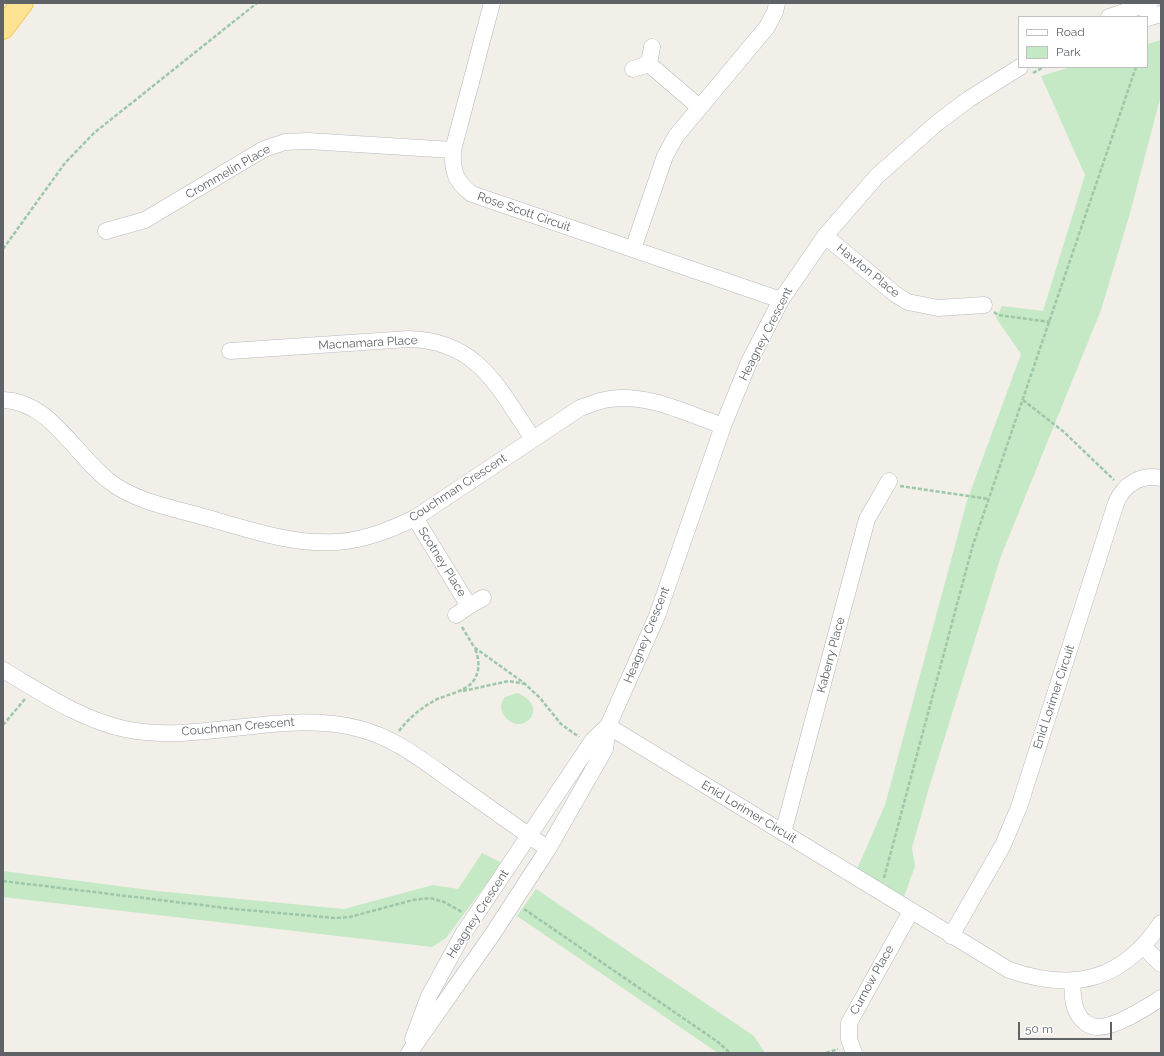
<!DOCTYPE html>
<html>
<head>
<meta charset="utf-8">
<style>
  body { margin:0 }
  #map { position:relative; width:1164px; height:1056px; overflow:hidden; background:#f1efe8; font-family:Raleway,sans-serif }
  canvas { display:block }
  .frame { position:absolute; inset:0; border:4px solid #5f6368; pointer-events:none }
  .legend { position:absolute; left:1018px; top:16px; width:130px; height:52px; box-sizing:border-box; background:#fff; border:1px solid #bfc1c3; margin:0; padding:5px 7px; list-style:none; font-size:12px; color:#5f6368 }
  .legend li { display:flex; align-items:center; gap:8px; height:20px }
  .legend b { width:20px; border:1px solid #bfc1c3 }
  .scale { position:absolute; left:1018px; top:1022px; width:94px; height:18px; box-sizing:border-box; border:2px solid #5f6368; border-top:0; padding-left:5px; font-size:12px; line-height:14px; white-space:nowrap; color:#5f6368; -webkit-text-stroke:3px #fff; paint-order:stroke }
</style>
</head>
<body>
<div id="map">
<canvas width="1164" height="1056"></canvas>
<div class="frame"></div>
<ul class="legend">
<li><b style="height:5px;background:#fff"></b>Road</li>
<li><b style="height:11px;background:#c5e8c5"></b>Park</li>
</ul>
<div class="scale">50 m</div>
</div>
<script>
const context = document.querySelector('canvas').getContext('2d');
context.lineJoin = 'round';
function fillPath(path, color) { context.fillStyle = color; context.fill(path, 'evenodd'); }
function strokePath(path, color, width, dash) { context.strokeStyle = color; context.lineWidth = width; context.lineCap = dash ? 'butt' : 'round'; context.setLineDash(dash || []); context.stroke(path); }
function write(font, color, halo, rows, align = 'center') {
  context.font = font + ' Raleway,sans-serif'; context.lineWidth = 3; context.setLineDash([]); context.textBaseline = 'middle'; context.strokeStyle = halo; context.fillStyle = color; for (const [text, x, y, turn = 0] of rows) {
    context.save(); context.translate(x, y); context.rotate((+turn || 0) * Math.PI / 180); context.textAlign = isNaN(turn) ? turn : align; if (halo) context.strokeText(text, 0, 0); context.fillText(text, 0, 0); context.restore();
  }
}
const green = new Path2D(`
  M1161,40V95L1130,213L1101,310L1001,556L928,791L912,848L915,866L904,897L857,869L885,805L967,501L1021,354L996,318L1002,306L1043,311L1085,175L1041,76L1071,67H1147V44Z
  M517,693C553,707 520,741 503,714C500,708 501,702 505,697Z
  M482,853L502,863L446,938L432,947L3,897V871L157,891L344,909L433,885L458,889Z
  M536,889L754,1036L765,1053H718L517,916Z`);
const path = new Path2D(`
  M1033,73L1044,67
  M3,249L65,163L94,133L257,3
  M994,312L998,315L1050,322
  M1023,400L1064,432L1114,480
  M900,486L989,499
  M462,627L474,647L524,683L540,698L561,724L579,737
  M463,691L509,681L525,684
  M3,725L25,699
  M399,731C408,719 420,709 432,702C448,692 474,693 478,670C479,663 478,655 475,649
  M884,878L972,548L1136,67
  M3,881L234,909L335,918L350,917L413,900L430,898L444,902L462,912
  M524,909L718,1042L730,1053
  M826,1053L838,1049`);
const minor = new Path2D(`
  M492,3L453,150C452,170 455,182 472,194L781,300
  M1109,17L1150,3
  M1147,18L1161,14
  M649,64L652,47
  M633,69L649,64L699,107
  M106,231L145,220L264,149L285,142L308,141L453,150
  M825,236L895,294L908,302L938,308L984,305
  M633,249L665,156L676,136L767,27L775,12L777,3
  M230,351L409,339C479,341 498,388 533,439
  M3,400C50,401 75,455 109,481C136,502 172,508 204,517C247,529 292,545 337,542C365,540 390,530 415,518L580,408C590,405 599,400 610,399C647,393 688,414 723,426
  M415,518L469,606L456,615
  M469,606L483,598
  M3,670C41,692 81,720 125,729C202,745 281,708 360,729C396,738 426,763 456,784C487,806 517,827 548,849
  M608,726L1009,970C1074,992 1122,981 1161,923
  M783,833L867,519L889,481
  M951,936L1003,845L1019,807L1116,503C1124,484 1141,474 1161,478
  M1143,946L1161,964
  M1072,981C1073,991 1072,1005 1078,1014C1081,1020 1089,1027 1097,1027C1115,1028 1147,1007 1161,998
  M413,1039L429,996L463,934L593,740L608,726
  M409,1053L492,935L548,849L605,749L608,726L657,616L723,426L749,362L781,300L825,236L877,176L937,123L969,99L1020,67
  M854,1053L849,1039V1023L911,911`);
const highway = new Path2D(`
  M3,28L22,3`);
const streetNames = [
  ["Crommelin Place",228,172,-30],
  ["Rose Scott Circuit",524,212,19],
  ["Hawton Place",868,271,39],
  ["Heagney Crescent",766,334,-63],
  ["Macnamara Place",368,343,-3],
  ["Couchman Crescent",458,488,-33],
  ["Scotney Place",442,562,58],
  ["Heagney Crescent",647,635,-68],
  ["Kaberry Place",831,655,-75],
  ["Enid Lorimer Circuit",1054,697,-72],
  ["Couchman Crescent",238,727,-5],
  ["Enid Lorimer Circuit",749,812,31],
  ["Heagney Crescent",478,914,-57],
  ["Curnow Place",872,980,-61]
];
fillPath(green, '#c5e8c5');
strokePath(minor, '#b5b8bc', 17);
strokePath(highway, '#f9ab00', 23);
strokePath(path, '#9cc7a9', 2.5, [4, 2]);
strokePath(minor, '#fff', 16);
strokePath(highway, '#fde293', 22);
write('12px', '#5f6368', '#fff', streetNames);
</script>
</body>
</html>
